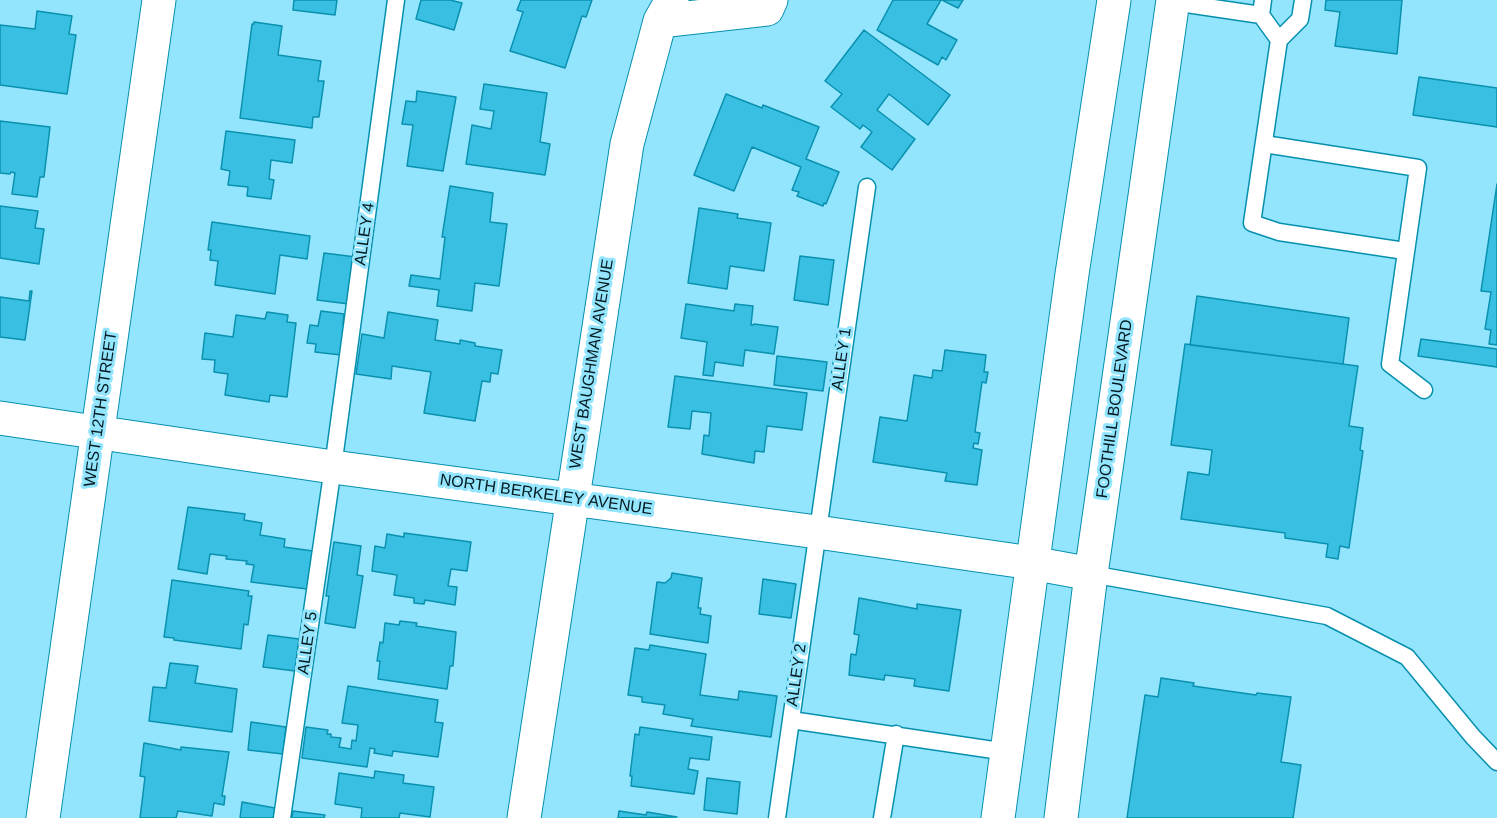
<!DOCTYPE html>
<html>
<head>
<meta charset="utf-8">
<style>
  body { margin:0 }
  canvas { display:block; background:#93e5fe }
</style>
</head>
<body>
<canvas width="1497" height="818"></canvas>
<script>
const context = document.querySelector('canvas').getContext('2d');
context.lineJoin = 'round';
function fillPath(path, color) { context.fillStyle = color; context.fill(path, 'evenodd'); }
function strokePath(path, color, width, dash) { context.strokeStyle = color; context.lineWidth = width; context.lineCap = dash ? 'butt' : 'round'; context.setLineDash(dash || []); context.stroke(path); }
function write(font, color, halo, rows, align = 'center') {
  context.font = font + ' Arial,sans-serif'; context.lineWidth = 6; context.setLineDash([]); context.textBaseline = 'middle'; context.strokeStyle = halo; context.fillStyle = color; for (const [text, x, y, turn = 0] of rows) {
    context.save(); context.translate(x, y); context.rotate((+turn || 0) * Math.PI / 180); context.textAlign = isNaN(turn) ? turn : align; if (halo) context.strokeText(text, 0, 0); context.fillText(text, 0, 0); context.restore();
  }
}
const building = new Path2D(`
  M294,0H337L335,15L293,10Z
  M421,0H450L462,3L454,30L416,19Z
  M521,0H592L586,17L582,16L565,68L510,51L523,12L517,10Z
  M893,0H941L927,24L957,40L946,60L942,57L938,65L877,30Z
  M942,0H963L958,8Z
  M1326,0H1402L1397,54L1335,46L1340,12L1325,10Z
  M37,11L72,16L69,34L76,35L67,94L0,85V25L35,29Z
  M254,22L282,26L278,55L321,61L318,81H324L319,117H313L312,128L240,118L252,24H254Z
  M864,30L950,95L928,125L889,94L877,110L915,139L892,170L861,147L872,132L863,125L860,129L831,107L842,94L825,81Z
  M1419,77L1497,88V127L1413,115Z
  M484,84L547,93L540,142L550,144L545,175L466,164L472,125L491,129L494,111L480,109Z
  M417,91L456,97L443,171L407,166L413,125L402,124L406,101L416,102Z
  M726,94L762,108L763,105L819,127L806,159L839,172L826,204L824,203L823,206L797,196L799,192L792,190L801,167L752,147L734,191L694,175Z
  M0,121L50,127L44,177H40L37,197L12,194L15,173L11,172L10,174L0,173Z
  M226,131L295,140L292,163L271,160L269,179L274,180L271,199L247,196L248,187L228,185L230,171L221,169Z
  M1497,184V345L1489,344L1491,330L1485,329L1491,292L1481,291Z
  M450,186L493,193L490,222L507,224L499,286L475,283L472,311L437,306L439,290L409,286L411,275L440,279L445,237H442Z
  M0,206L38,211L35,228L44,229L39,264L0,258Z
  M699,208L738,214L737,218L771,223L764,271L730,266L727,289L688,283Z
  M212,222L310,236L307,259L280,255L275,294L215,285L218,261L210,260L211,250H208Z
  M324,253L356,257L349,304L317,300Z
  M800,256L834,260L828,305L794,300Z
  M30,291H32L25,340L0,337V297L29,301Z
  M1197,296L1349,318L1343,364L1190,345Z
  M686,304L734,311L735,304L753,306L751,325H753L754,324L778,327L774,354L745,350L743,366L715,362L713,376L703,375L707,342L681,338Z
  M321,311L344,314L343,324H345L341,355L315,352L316,344L307,343L310,325L318,326Z
  M267,312L288,315L287,322L296,323L287,397L270,395L269,402L225,395L228,374L214,372L215,360L202,359L205,333L233,337L236,315L265,319Z
  M388,312L438,320L435,340L460,344V340L475,343V346L502,350L498,374L491,373L490,382L482,381L475,421L424,413L431,372L392,366L391,379L356,374L362,334L384,338Z
  M1421,339L1497,349V367L1418,356Z
  M1185,344L1358,366L1349,426L1363,428L1360,450L1363,451L1349,548L1340,546L1338,559L1326,557L1328,544L1285,538V533L1181,519L1188,472L1209,475L1212,450L1171,445Z
  M945,350L986,355L984,372H988L986,383L982,382L975,432L980,433L978,444L974,443L973,448L982,450L977,485L945,481L947,473L873,462L880,417L907,421L914,375L932,378L933,370L942,371Z
  M777,356L827,362L823,391L774,385Z
  M675,376L807,393L802,430L767,426L764,452L755,451L754,463L702,454L704,435L709,436L711,413L692,411L690,429L668,427Z
  M188,507L245,514L244,520L262,523L260,535L285,539L284,547L313,551L307,589L251,582L254,565L246,564L247,561L226,559L227,556L210,554L207,574L178,569Z
  M404,533L471,542L467,571L451,569L448,586L457,587L455,605L425,600L424,604L414,603V598L394,595L397,575L372,571L375,546L385,548L387,534L404,537Z
  M334,542L361,546L357,575L363,576L355,628L325,623L329,596H326Z
  M672,573L702,578L698,608H701L700,614L711,616L708,643L650,634L657,582L665,583L671,578Z
  M763,579L796,584L791,618L759,614Z
  M172,580L249,591L248,596H252L248,625L244,624L241,649L174,640V638L164,637Z
  M859,598L917,609V604L961,610L949,691L914,686L915,679L885,675L884,680L849,675L851,654L856,655L859,635L854,634Z
  M400,621L417,623L416,626L456,632L453,666H450L447,689L378,679L380,661H377L380,642L383,643L385,623L399,625Z
  M268,635L299,639L295,671L263,667Z
  M650,645L706,654L700,695L738,700L739,691L777,696L771,737L691,726L693,719L663,714L665,705L642,702V697L628,695L635,648L649,650Z
  M170,663L198,666L195,683L237,689L232,732L149,721L153,687L166,688Z
  M1161,678L1194,683L1193,686L1256,695L1257,693L1291,697L1281,762L1301,765L1293,818H1127L1145,695L1158,697Z
  M348,686L438,700L435,722L443,723L438,757L393,751L392,756L374,753L375,749L370,748L367,767L302,758L306,727L328,730L327,734H331V737L341,738L339,747L351,749L352,740L356,741L358,725L342,723Z
  M251,722L286,727L283,754L248,750Z
  M640,727L712,737L709,760L690,758L688,769L698,771L694,794L631,786L632,776H630L635,734L639,735Z
  M144,743L181,750V747L229,752L222,796H225L224,805L214,803L212,816L178,811L176,818H140L145,777L140,776Z
  M375,771L404,775L403,783L434,787L430,817L400,813L399,818H361L362,808L335,804L339,773L374,778Z
  M707,778L740,782L737,814L704,810Z
  M242,802L275,808L274,818H240Z
  M293,811L325,815L324,818H292Z
  M619,811L646,815L647,812L677,817L618,818Z`);
const service = new Path2D(`
  M1263,0L1261,15L1279,40L1252,223L1279,232L1405,251
  M1173,2L1261,15
  M1279,40L1300,19L1303,0
  M1264,144L1418,168L1390,364L1424,390
  M1091,574L1327,616L1407,657L1473,737L1497,762
  M791,720L1007,752
  M282,818L333,467L396,0
  M777,818L867,187
  M882,818L896,734`);
const minor = new Path2D(`
  M660,21L767,9L771,0
  M0,418L333,467L817,532L1032,563L1091,574
  M43,818L159,0
  M524,818L627,144L660,21L672,0`);
const primary = new Path2D(`
  M998,818L1072,274L1114,0
  M1061,818L1091,574L1173,0`);
const streetNames = [
  ["ALLEY 4",365,234,-82],
  ["ALLEY 1",842,359,-82],
  ["WEST BAUGHMAN AVENUE",592,364,-81],
  ["WEST 12TH STREET",101,409,-82],
  ["FOOTHILL BOULEVARD",1115,409,-82],
  ["NORTH BERKELEY AVENUE",546,495,8],
  ["ALLEY 5",308,643,-82],
  ["ALLEY 2",797,675,-82]
];
fillPath(building, '#39bfe2');
strokePath(building, '#0991af', 1.5);
strokePath(service, '#0690ae', 19);
strokePath(minor, '#0690ae', 35);
strokePath(primary, '#0690ae', 35);
strokePath(service, '#fff', 16);
strokePath(minor, '#fff', 33);
strokePath(primary, '#fff', 33);
write('16px', '#031a20', '#93e5fe', streetNames);
</script>
</body>
</html>
